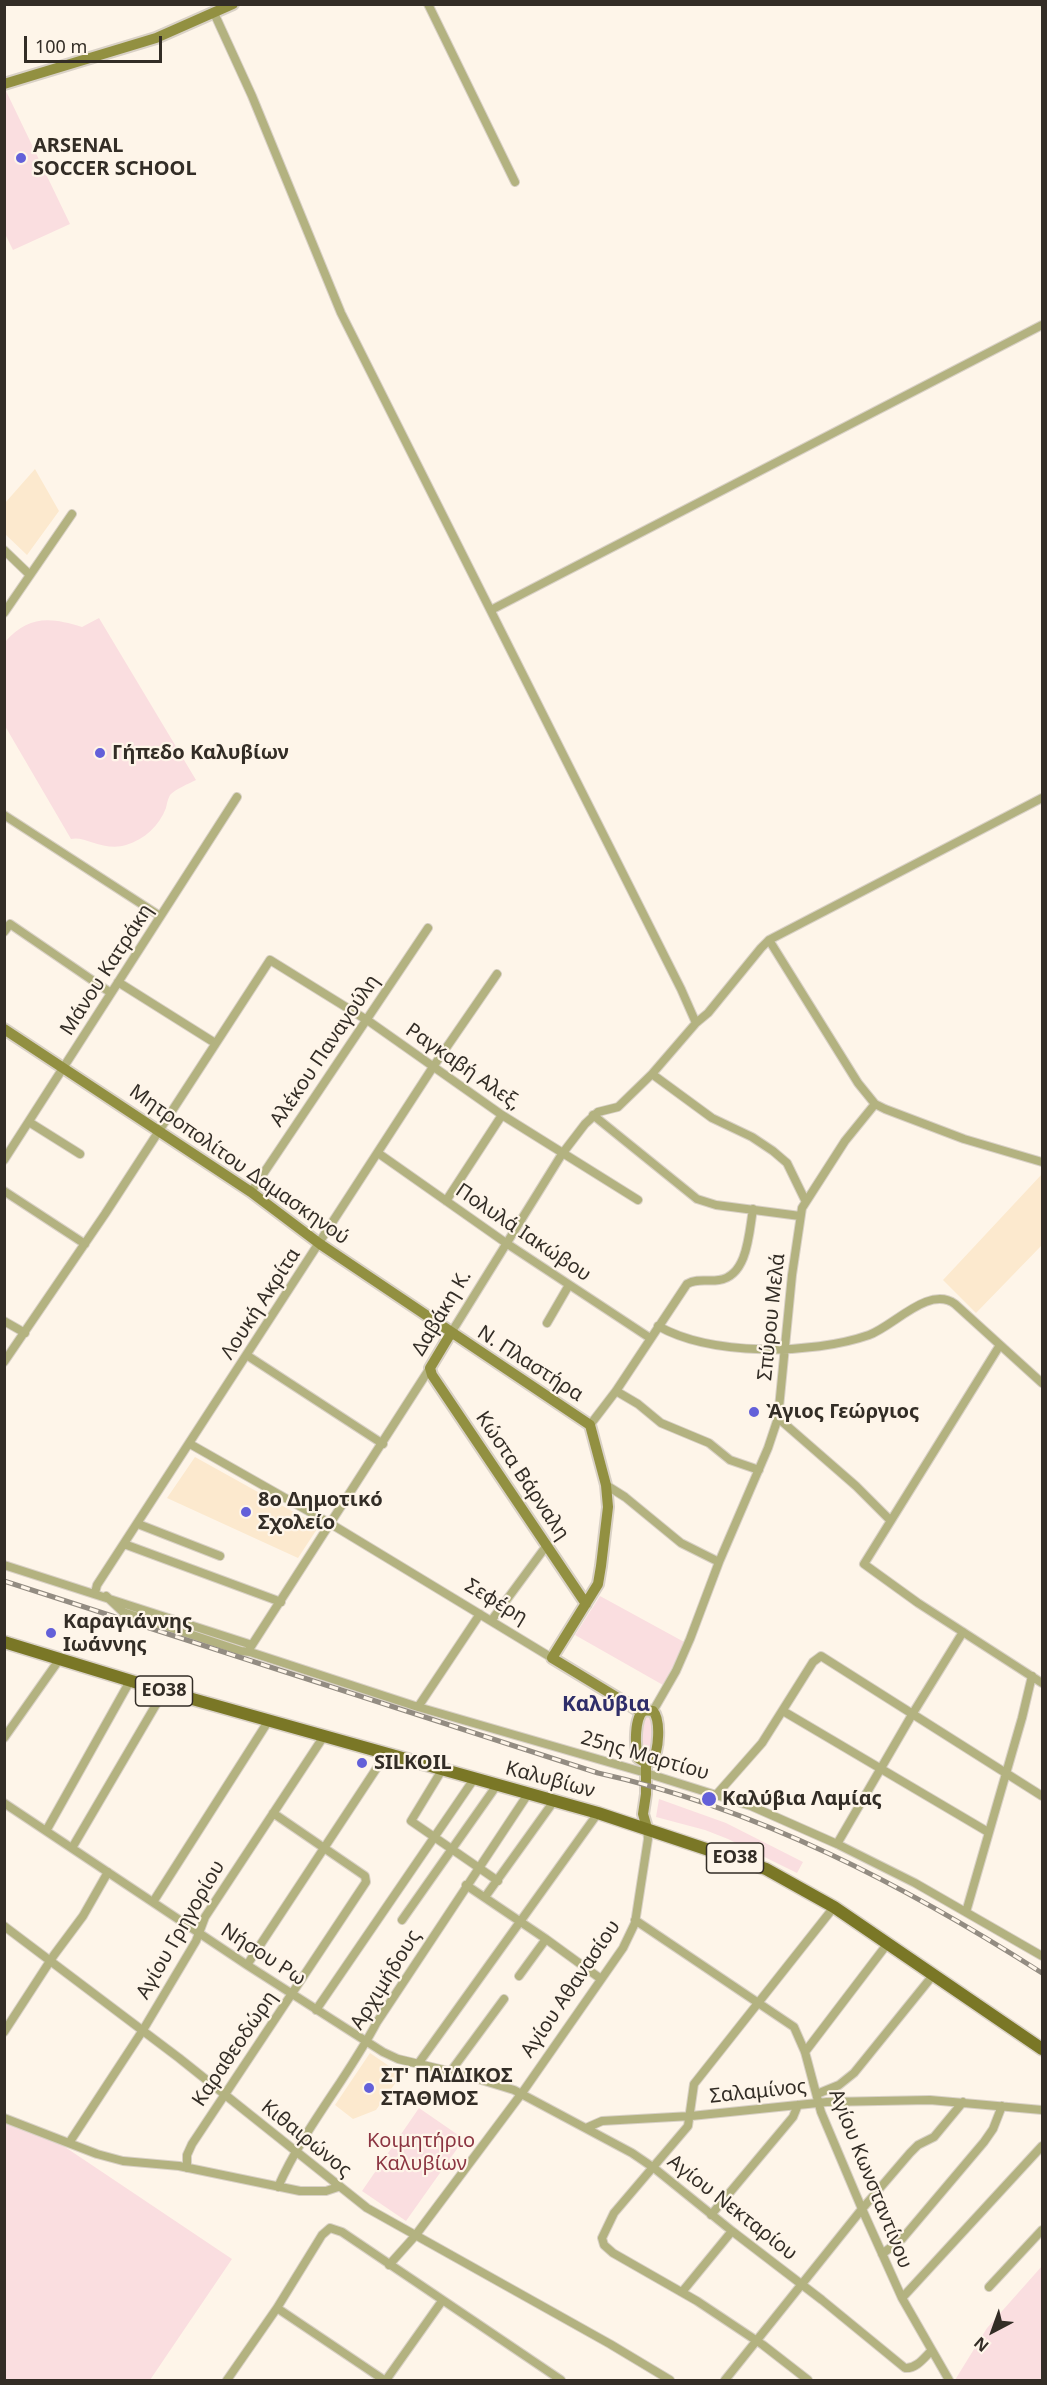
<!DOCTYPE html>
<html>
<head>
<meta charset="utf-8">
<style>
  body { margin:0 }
  #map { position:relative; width:1047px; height:2385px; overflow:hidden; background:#fef5e9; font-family:"Noto Sans",sans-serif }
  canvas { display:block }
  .frame { position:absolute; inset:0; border:6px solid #332d26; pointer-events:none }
  .north { position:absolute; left:963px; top:2301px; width:60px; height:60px; -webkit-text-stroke:4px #fef5e9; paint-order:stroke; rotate:221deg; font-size:16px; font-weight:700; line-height:24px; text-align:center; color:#332d26 }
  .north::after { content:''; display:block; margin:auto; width:21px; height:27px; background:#332d26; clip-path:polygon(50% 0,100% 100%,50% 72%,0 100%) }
  .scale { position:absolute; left:24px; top:36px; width:138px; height:27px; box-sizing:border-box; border:3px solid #332d26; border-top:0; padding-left:8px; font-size:18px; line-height:21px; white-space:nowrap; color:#332d26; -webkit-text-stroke:4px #fef5e9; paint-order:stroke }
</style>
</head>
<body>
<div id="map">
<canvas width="1047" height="2385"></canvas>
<div class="frame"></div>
<div class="north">N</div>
<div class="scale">100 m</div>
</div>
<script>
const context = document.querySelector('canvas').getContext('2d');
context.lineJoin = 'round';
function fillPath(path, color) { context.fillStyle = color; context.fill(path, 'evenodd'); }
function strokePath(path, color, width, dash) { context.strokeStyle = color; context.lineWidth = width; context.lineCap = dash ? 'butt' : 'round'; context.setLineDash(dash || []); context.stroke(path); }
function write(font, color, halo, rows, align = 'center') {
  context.font = font + ' "Noto Sans",sans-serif'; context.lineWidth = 4.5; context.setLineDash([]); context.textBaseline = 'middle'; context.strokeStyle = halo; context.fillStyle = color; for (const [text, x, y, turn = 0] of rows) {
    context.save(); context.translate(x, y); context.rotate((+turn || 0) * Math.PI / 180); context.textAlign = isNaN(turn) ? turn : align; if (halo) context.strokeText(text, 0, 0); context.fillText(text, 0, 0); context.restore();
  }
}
const built = new Path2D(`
  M35,469L59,511L27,555L5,534V503Z
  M1042,1174V1245L976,1313L943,1280Z
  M195,1457L319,1526L298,1558L167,1498Z
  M370,2053L392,2068L404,2071L376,2110L353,2119L335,2105Z`);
const green = new Path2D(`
  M6,91L70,224L13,250L5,234Z
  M99,618L196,780C188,784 176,789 171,794C168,797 167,804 166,808C159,826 145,839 126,845C104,852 84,835 71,839L5,726V642C28,615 51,617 82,627Z
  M600,1596L686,1643L663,1685L575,1635Z
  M654,1715L652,1757L642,1759L640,1719L641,1716Z
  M659,1799L726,1823L803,1862L797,1873L728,1839L705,1830L656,1817Z
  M419,2108L464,2139L406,2221L362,2191Z
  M4,2121L56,2141L232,2259L150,2380H5Z
  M1042,2266V2380H955L987,2328Z`);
const stream = new Path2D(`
  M1041,4L1042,6`);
const street = new Path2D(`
  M428,4L515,182
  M214,13L252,96L341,313L681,989L696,1023
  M4,550L30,575
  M491,610L1042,325
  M4,613L72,514
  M4,815L160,916
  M4,932L10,924L111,993
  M769,940L858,1083L875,1104L885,1109L964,1139L1042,1162
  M118,982L215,1043
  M652,1074L712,1118L752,1137L773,1151L787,1163L805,1200
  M593,1115L697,1199L716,1205L800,1216
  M29,1122L80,1154
  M378,1153L506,1243L650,1338
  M4,1160L237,797
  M4,1191L85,1244
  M251,1192L428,928
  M446,1201L502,1115
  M4,1321L25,1333
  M547,1323L569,1285
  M658,1326C711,1356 812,1355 869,1335C894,1326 929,1285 955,1304L1042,1383
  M451,1333L562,1154L585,1124L598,1112L618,1107L652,1074L696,1023L708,1013L761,948L769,940L1042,798
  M1000,1345L864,1564L918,1603L1042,1683
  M248,1356L383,1444
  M4,1362L105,1214L270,960L370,1022L502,1115L638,1200
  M616,1391L638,1404L661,1423L709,1443L730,1460L759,1470
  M778,1418L856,1486L890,1520
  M590,1425L616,1391L687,1284C698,1278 707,1282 719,1280C748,1276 749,1232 753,1209
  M190,1444L331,1524L552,1658
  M606,1485L625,1497L681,1543L719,1562
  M138,1524L220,1556
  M124,1544L281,1602
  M4,1565L252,1645
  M95,1593L97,1585L433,1067L497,974
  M106,1596L123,1612L241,1651L250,1652L418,1707L646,1773L751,1806L837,1844L915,1883L1042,1956
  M491,1621L547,1545
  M250,1652V1648L430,1368
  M418,1707L480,1614
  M653,1711L676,1671L690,1639L719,1562L768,1448L778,1418L792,1275L802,1208L845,1141L875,1104
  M783,1711L988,1832
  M4,1738L59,1660
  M442,1770L411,1821L498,1881
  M717,1794L762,1743L813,1662L821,1656L1042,1796
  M4,1803L247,1965L383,2052L398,2059L465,2075L514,2090L632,2153L654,2168L732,2231L822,2300L905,2368C916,2369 924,2358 931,2351
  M46,1831L130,1681
  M837,1844L913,1713L963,1632
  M72,1848L164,1691
  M466,1885L546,1939L601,1979
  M485,1897L554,1801
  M153,1902L269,1720
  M966,1912L1022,1718L1032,1676
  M402,1920L497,1785
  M635,1920L794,2027L805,2052L821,2112L862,2209L902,2298L949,2380
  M4,1926L179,2058L367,2208L610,2344L670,2380
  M247,1965L386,1754
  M519,1976L546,1939
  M316,2010L474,1779
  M4,2032L54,1955L83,1916L108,1872
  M805,2052L888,1943
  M418,2064L598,1813
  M451,2071L504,1999
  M817,2094L839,2085L854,2073L934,1974
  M4,2118L97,2154L123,2161L179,2166L300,2191H326L338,2187
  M586,2128L602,2121L691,2116L827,2102L930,2100L1042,2110
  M69,2143L143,2030L196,1941L205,1917L324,1736
  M187,2168V2155L192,2144L366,1882L365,1876L273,1813
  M278,2187C304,2128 347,2079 377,2022L528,1794
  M711,2215L793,2117L798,2105
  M882,2254L902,2239L984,2142L993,2129L1002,2106
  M389,2265L415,2236L522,2093L623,1948L635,1923L648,1839L647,1828
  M989,2287L1042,2230
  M682,2292L732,2231
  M902,2298L1042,2146
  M277,2308L384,2380
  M227,2380L277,2308L322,2235L330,2228L342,2232L561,2380
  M386,2380L442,2301
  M725,2380L862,2209L910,2153L918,2145L934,2137L963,2102
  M808,2380L763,2345L697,2301L613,2253L604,2245L602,2238L614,2213L688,2126L694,2084L834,1907`);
const secondary = new Path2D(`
  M4,84L156,38L233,4
  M4,1029L251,1192L320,1244L590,1425L606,1485L608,1507L601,1566L598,1584L552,1658L641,1712
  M451,1333L430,1368L432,1375L586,1604
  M644,1710L653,1711C661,1720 659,1751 652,1761L646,1763L638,1758C635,1746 634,1718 644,1710Z
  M646,1763V1794L643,1814L647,1828`);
const primary = new Path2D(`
  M4,1642L164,1691L598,1813L766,1869L834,1907L1042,2049`);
const rail = new Path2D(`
  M4,1581L598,1773C757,1808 906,1886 1042,1973`);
const markers = [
  [21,158,6,"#6360d9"],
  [100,753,6,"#6360d9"],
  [754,1412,6,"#6360d9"],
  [246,1512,6,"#6360d9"],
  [51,1633,6,"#6360d9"],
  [362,1763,6,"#6360d9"],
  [709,1799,8,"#6360d9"],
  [369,2088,6,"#6360d9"]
];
const shields = [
  [164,1691,57],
  [735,1858,57]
];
const shieldNames = [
  ["ΕΟ38",164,1691],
  ["ΕΟ38",735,1858]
];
const poiNames = [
  ["ARSENAL",33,146],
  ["SOCCER SCHOOL",33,169],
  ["Γήπεδο Καλυβίων",112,753],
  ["Ὰγιος Γεώργιος",766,1412],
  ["8ο Δημοτικό",258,1500],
  ["Σχολείο",258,1523],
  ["Καραγιάννης",63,1622],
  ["Ιωάννης",63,1645],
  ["SILKOIL",374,1763],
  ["Καλύβια Λαμίας",722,1799],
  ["ΣΤ' ΠΑΙΔΙΚΟΣ",381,2076],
  ["ΣΤΑΘΜΟΣ",381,2099]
];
const streetNames = [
  ["Μάνου Κατράκη",107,970,-57],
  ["Αλέκου Παναγούλη",325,1051,-56],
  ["Ραγκαβή Αλεξ,",463,1067,35],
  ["Μητροπολίτου Δαμασκηνού",239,1165,35],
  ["Πολυλά Ιακώβου",523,1233,34],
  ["Λουκή Ακρίτα",261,1304,-57],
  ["Δαβάκη Κ.",442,1313,-59],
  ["Σπύρου Μελά",772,1317,-84],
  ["Ν. Πλαστήρα",530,1364,33],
  ["Κώστα Βάρναλη",522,1476,56],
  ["Σεφέρη",496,1602,31],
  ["25ης Μαρτίου",645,1756,16],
  ["Καλυβίων",550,1780,15],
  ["Αγίου Γρηγορίου",181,1930,-60],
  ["Νήσου Ρω",263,1955,33],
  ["Αρχιμήδους",386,1980,-58],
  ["Αγίου Αθανασίου",571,1989,-56],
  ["Καραθεοδώρη",235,2049,-56],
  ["Σαλαμίνος",758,2092,-6],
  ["Κιθαιρώνος",306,2139,39],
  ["Αγίου Κωνσταντίνου",870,2179,68],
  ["Αγίου Νεκταρίου",732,2208,38]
];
const parkNames = [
  ["Κοιμητήριο",421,2141],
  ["Καλυβίων",421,2164]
];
const neighbourhoodNames = [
  ["Καλύβια",606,1705]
];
fillPath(built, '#fce9ce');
fillPath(green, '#fadee0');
strokePath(stream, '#b6e2a9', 3);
strokePath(street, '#d9d1c6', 10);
strokePath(secondary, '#d9d1c6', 14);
strokePath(primary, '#d9d1c6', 15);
strokePath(street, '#b3b280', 8);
strokePath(secondary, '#929041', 10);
strokePath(primary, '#7a7726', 12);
strokePath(rail, '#938c82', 5);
strokePath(rail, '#fef5e9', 3, [9]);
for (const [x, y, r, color] of markers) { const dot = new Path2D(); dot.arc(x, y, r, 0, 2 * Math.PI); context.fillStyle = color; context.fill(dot); strokePath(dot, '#fef5e9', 2); }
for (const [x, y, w] of shields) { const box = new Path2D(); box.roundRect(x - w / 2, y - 15, w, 30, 4.5); context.fillStyle = '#fef5e9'; context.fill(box); strokePath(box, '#332d26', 1.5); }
write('bold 18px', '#332d26', null, shieldNames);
write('bold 20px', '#332d26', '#fef5e9', poiNames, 'left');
write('20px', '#332d26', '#fef5e9', streetNames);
write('20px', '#8c3542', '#fef5e9', parkNames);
write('bold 21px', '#2f2e69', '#fef5e9', neighbourhoodNames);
</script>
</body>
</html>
